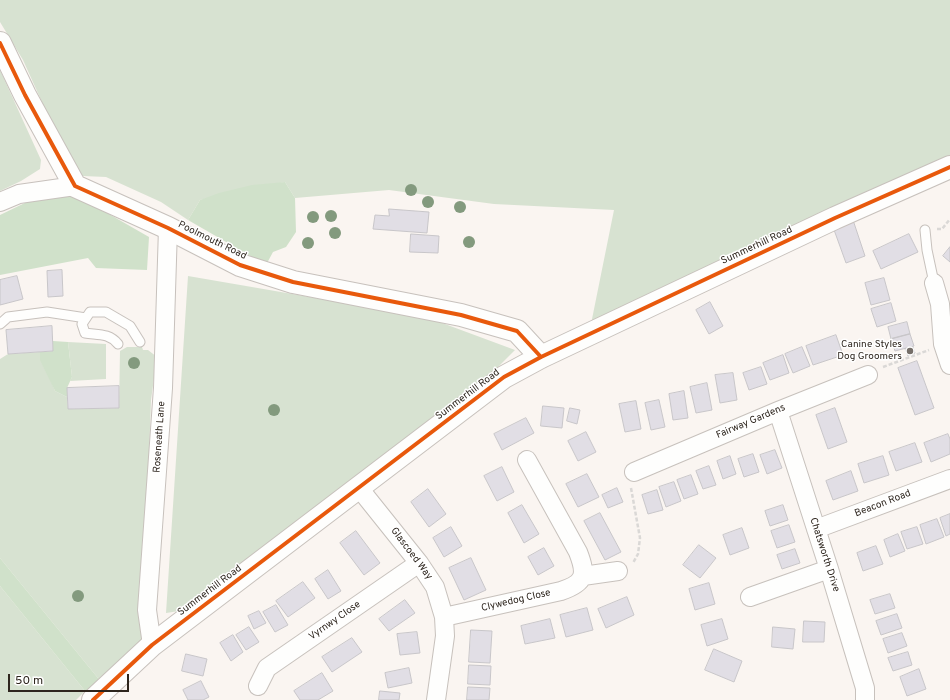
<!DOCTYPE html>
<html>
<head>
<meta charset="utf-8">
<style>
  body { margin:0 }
  #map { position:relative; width:950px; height:700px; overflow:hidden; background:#faf5f1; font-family:Overpass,sans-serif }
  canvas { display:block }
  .scale { position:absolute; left:8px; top:674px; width:121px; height:18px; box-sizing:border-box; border:2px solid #2e261e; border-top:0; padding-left:5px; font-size:12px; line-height:14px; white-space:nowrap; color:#2e261e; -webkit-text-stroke:3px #fff; paint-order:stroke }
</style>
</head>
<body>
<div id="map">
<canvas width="950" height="700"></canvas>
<div class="scale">50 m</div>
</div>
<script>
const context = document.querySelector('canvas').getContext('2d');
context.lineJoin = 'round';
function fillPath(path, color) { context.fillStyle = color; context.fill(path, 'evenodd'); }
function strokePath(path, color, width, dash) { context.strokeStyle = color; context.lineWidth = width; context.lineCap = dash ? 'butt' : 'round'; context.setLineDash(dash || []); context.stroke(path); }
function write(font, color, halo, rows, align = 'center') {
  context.font = font + ' Overpass,sans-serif'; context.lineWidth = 3; context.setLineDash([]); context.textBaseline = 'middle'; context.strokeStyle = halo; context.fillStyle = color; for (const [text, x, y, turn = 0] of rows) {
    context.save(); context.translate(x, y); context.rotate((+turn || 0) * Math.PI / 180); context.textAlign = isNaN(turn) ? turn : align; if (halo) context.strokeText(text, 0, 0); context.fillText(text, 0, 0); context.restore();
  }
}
const green = new Path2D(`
  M0,0H950V162L590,329L614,210L494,204L389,190L295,198L285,182L200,200L188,220L161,202L106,177L83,176L69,162L23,60L0,22Z
  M0,70L41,160L40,169L21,181L0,191Z
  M188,276L426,317L515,350L481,384L192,609L166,613Z
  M68,342L106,344V379L70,381L72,377Z
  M127,347H142L143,350H148L157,357L151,400L148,485L141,643L102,683L0,558V359L8,354L40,352L55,391L67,397L68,409L119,408L120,351Z
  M0,586L85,691L76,700H0Z`);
const forest = new Path2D(`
  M285,182L295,198L296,232L286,247L273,252L266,265L188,220L200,200L219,193L252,185Z
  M60,186L149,237L147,270L96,268L88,258L0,275V215Z
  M53,341L68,342L72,377L67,388V397L55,391L40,360V352L53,351Z
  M0,558L102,683L90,698L85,691L0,586Z`);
const building = new Path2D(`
  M389,209L429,212L427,233L373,229L375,215L389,216Z
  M853,220L865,256L846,263L833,227Z
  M411,234L439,236L438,253L410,252Z
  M909,234L918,252L881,269L873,251Z
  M950,247V262L943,256Z
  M62,270L63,296L48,297L47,271Z
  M17,276L23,299L0,305V280Z
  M884,278L890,300L871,305L865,283Z
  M710,302L723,326L709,334L696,310Z
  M891,303L896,321L877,327L871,309Z
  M907,322L910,334L891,339L888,327Z
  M52,326L53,351L8,354L6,330Z
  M910,334L914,346L895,351L891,339Z
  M836,335L843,355L813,365L806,346Z
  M802,347L810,366L793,373L785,354Z
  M913,347L915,353L908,356L905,349Z
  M783,355L789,373L770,380L763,363Z
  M917,361L934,408L915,415L898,368Z
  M761,367L767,384L749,390L743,373Z
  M733,373L737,400L720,403L715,375Z
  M707,383L712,410L696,413L690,387Z
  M119,386V408L68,409L67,388Z
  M684,391L688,418L673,420L669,394Z
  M659,400L665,427L651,430L645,403Z
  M636,401L641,429L625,432L619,404Z
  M543,406L564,408L562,428L541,426Z
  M570,408L580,410L577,424L567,421Z
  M835,408L847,442L828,449L816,415Z
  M526,418L534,433L502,450L494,434Z
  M586,432L596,452L578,461L568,441Z
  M948,434L950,439V454L931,462L924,443Z
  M915,443L922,462L896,471L889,452Z
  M775,450L782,468L767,474L760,455Z
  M753,454L759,472L744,477L738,459Z
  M730,456L736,474L723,479L717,461Z
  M883,456L889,475L864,483L858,464Z
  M709,466L716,485L703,489L696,471Z
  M502,467L514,492L497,501L484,476Z
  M851,471L858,491L833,500L826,481Z
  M587,474L599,497L578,507L566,484Z
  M691,475L698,494L684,499L677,480Z
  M674,482L681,501L666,507L659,487Z
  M617,488L623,502L608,508L602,495Z
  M428,489L446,514L429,527L411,502Z
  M657,490L663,510L648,514L642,495Z
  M522,505L539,534L524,543L508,513Z
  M783,505L788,520L770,526L765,511Z
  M600,513L621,552L605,560L584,521Z
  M950,514V534L946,536L940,518Z
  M937,519L944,537L926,544L920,525Z
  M789,525L795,542L777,548L771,531Z
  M451,527L462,546L444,557L433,538Z
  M917,527L923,544L907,549L901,532Z
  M742,528L749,548L730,555L723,535Z
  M356,531L380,563L364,575L340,543Z
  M898,534L905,551L890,557L884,540Z
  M699,545L716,558L700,578L683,565Z
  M876,546L883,564L863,571L857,553Z
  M544,548L554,566L538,575L528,557Z
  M795,549L800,563L782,569L777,555Z
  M471,558L486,590L464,600L449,568Z
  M328,570L341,591L328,599L315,579Z
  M303,582L315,598L288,617L276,601Z
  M709,583L715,604L695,610L689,589Z
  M890,594L895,608L875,614L870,600Z
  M627,597L634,615L606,628L598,609Z
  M405,600L415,613L389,631L379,619Z
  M276,605L288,625L275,632L263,612Z
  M587,608L593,630L566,637L560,615Z
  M259,611L266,623L254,629L248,616Z
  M897,614L902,628L881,635L876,621Z
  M550,619L555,638L525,644L521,626Z
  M722,619L728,639L707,646L701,625Z
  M804,621L825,622L824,642H803Z
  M249,627L259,642L246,650L236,635Z
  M773,627L795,629L793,649L772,647Z
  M471,630L492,631L490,663L469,662Z
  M417,632L420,653L400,655L397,634Z
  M902,633L907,646L888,653L883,639Z
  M233,635L243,652L231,661L220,643Z
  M352,638L362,652L332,672L322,657Z
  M714,649L742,661L734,682L705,670Z
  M908,652L912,665L893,671L888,658Z
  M186,654L207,659L203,676L182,671Z
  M469,665L491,666L490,685L468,684Z
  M409,668L412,683L388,688L385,673Z
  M919,669L926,689L907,696L900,677Z
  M322,673L333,691L318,700H300L294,691Z
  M201,681L209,697L203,700H188L183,690Z
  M468,687L490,688L489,700H467Z
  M380,691L400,693L399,700H379Z`);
const path = new Path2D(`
  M937,229H942L950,219
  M883,367L929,350
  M631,488L640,538L638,554L633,563`);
const service = new Path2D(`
  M925,230L927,250L934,283
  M0,324L8,317L47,312L86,318
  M118,344C109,333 98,335 85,333L82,324L90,312H106L130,326L140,342`);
const minor = new Path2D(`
  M0,202L19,194L75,186
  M934,283L940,304L943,344L950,365
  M778,411L829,569L865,688V700
  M634,472L778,411L868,375
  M359,488L419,563L435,587L444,617L445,636L436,700
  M816,529L950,479
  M583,576L618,571
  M750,597L829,569
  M444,617L561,591C585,583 587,575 578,552L527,460
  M152,645L147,610L163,388L168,228
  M258,686L267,668L419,563`);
const tertiary = new Path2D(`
  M0,43L25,95L75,186L168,228L240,265L293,282L461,315L517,331L541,357
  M93,700L152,645L504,377L541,357L835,218L950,167`);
const cycleway = new Path2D(`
  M0,43L25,95L75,186L168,228L240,265L293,282L461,315L517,331L541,357
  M93,700L152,645L504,377L541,357L835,218L950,167`);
const trees = [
  [411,190],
  [428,202],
  [460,207],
  [331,216],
  [313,217],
  [335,233],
  [469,242],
  [308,243],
  [134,363],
  [274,410],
  [78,596]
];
const markers = [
  [910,351,4,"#756e68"]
];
const streetNames = [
  ["Poolmouth Road",212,241,26],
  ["Summerhill Road",757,246,-25],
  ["Summerhill Road",468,395,-37],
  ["Fairway Gardens",751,422,-23],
  ["Roseneath Lane",160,437,-86],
  ["Beacon Road",883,504,-21],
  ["Glascoed Way",411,554,53],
  ["Chatsworth Drive",824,555,72],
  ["Summerhill Road",210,591,-37],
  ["Clywedog Close",516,601,-13],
  ["Vyrnwy Close",335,621,-35]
];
const poiNames = [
  ["Canine Styles",902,345],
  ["Dog Groomers",902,357]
];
fillPath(green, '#d7e2d1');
fillPath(forest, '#d0e1ca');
fillPath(building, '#e1dee5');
strokePath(building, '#c8c6c9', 1);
strokePath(service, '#c7c1bc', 11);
strokePath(minor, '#c7c1bc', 20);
strokePath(tertiary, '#c7c1bc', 24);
strokePath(path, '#dad8d6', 2.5, [4, 2]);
strokePath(service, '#fefefd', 9);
strokePath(minor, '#fefefd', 18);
strokePath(tertiary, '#fefefd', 22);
strokePath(cycleway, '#e8590c', 4);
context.fillStyle = '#839a7e';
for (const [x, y] of trees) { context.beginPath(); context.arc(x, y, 6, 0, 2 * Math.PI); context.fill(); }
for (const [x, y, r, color] of markers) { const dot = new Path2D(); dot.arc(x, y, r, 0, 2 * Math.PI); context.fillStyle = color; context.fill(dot); strokePath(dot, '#fff', 1.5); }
write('10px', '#2e261e', '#fff', streetNames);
write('10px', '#2e261e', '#fff', poiNames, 'right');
</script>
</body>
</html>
